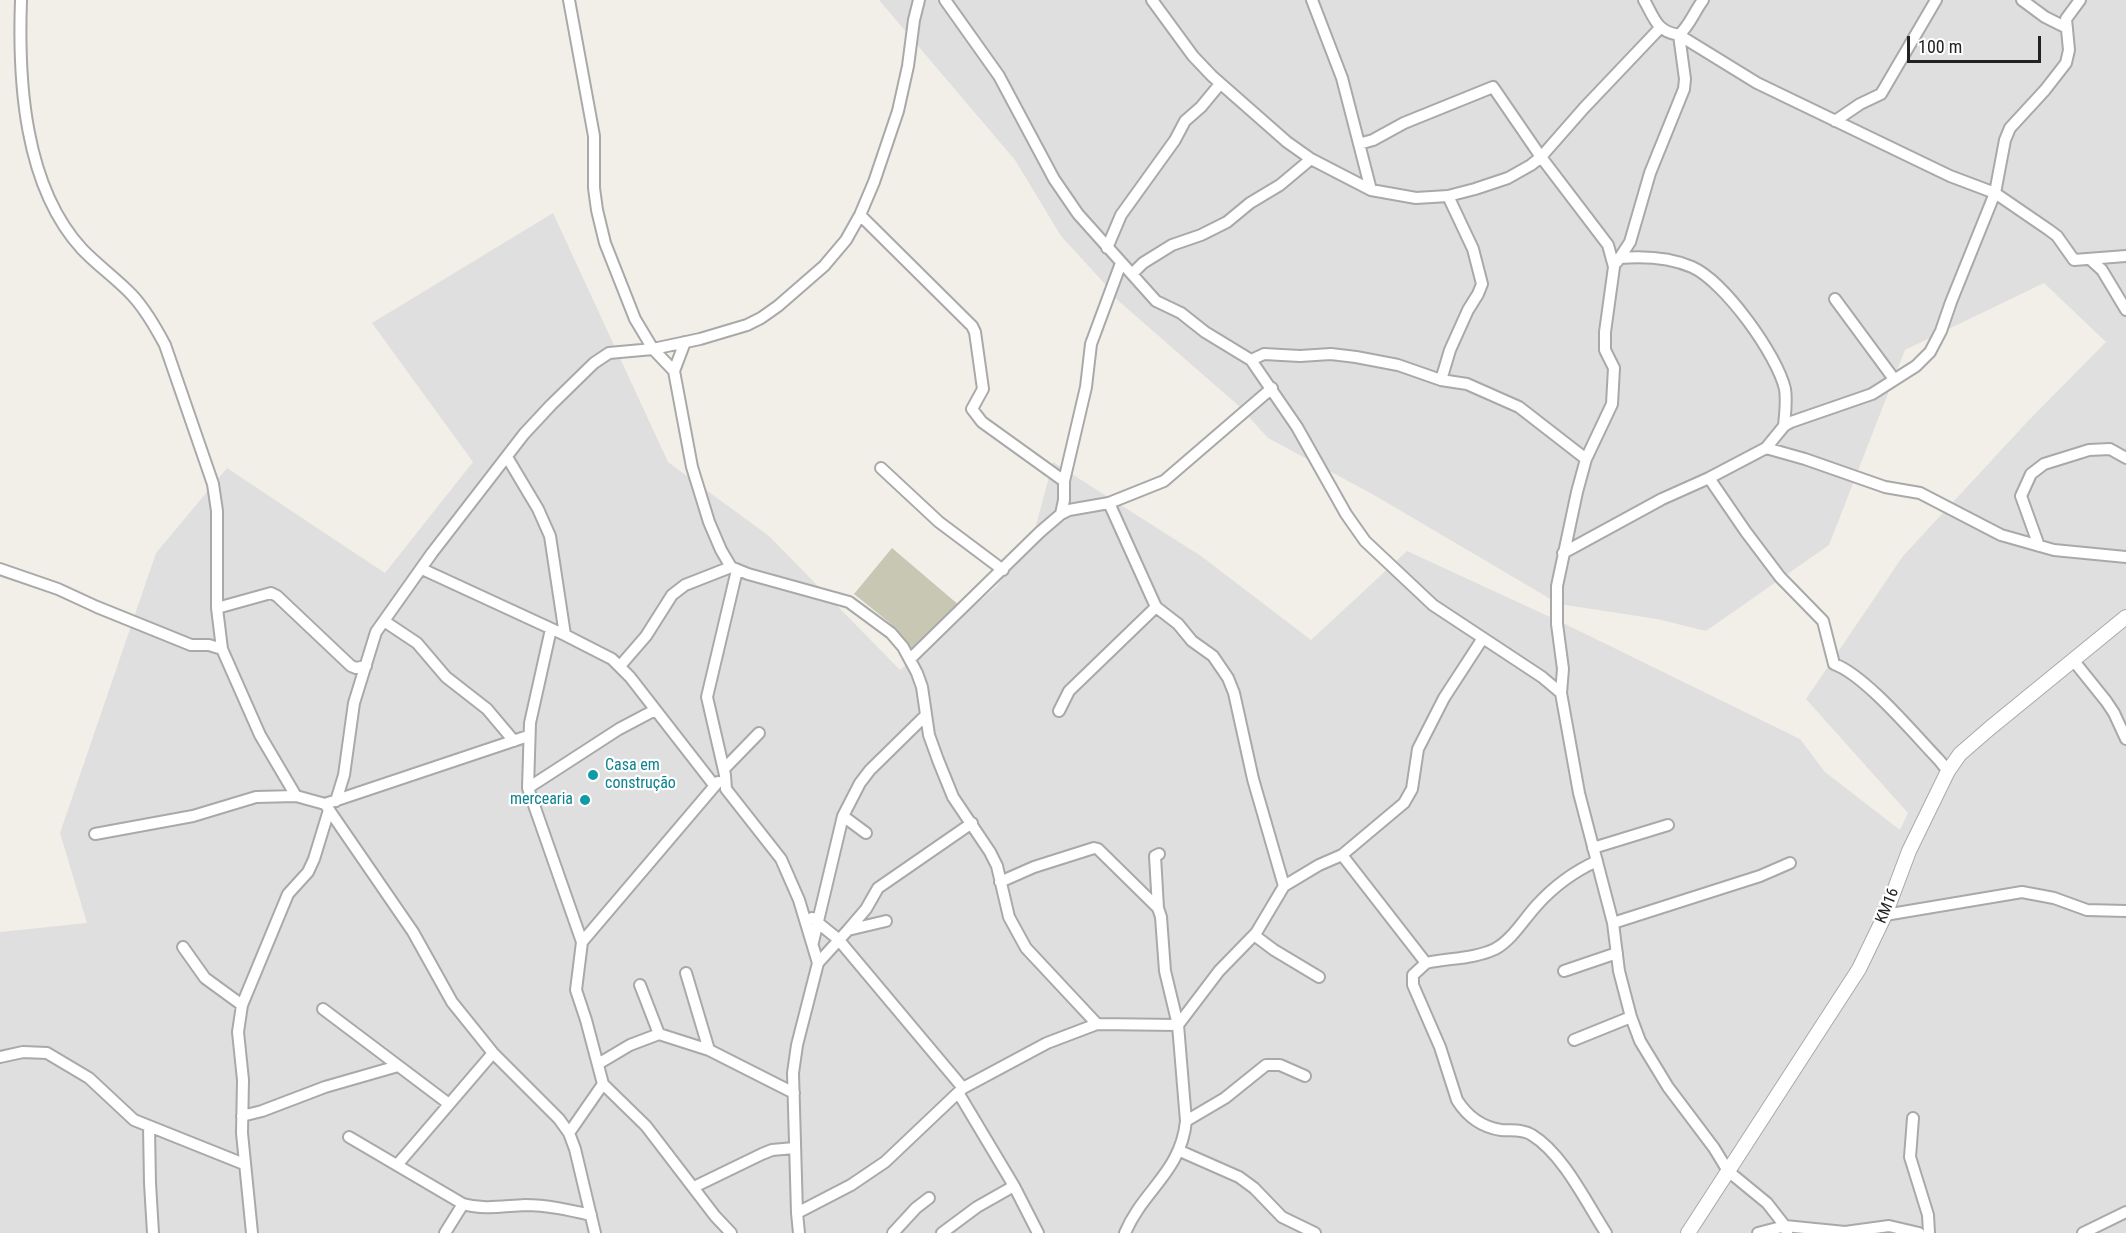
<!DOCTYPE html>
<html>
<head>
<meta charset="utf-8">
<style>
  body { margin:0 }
  #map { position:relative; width:2126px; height:1233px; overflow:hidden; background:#f2efe9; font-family:"Roboto Condensed",sans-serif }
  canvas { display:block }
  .scale { position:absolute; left:1907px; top:36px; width:134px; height:27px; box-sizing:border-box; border:3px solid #222; border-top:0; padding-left:8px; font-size:18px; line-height:21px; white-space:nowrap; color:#222; -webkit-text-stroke:4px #fff; paint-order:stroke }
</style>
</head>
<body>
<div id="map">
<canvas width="2126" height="1233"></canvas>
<div class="scale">100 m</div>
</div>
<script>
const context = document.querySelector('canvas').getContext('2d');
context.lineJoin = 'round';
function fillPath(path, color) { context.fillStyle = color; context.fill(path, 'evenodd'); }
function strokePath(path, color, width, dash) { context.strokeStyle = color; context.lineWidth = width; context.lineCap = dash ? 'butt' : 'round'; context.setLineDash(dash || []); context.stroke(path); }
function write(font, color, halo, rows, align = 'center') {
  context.font = font + ' "Roboto Condensed",sans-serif'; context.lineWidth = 4.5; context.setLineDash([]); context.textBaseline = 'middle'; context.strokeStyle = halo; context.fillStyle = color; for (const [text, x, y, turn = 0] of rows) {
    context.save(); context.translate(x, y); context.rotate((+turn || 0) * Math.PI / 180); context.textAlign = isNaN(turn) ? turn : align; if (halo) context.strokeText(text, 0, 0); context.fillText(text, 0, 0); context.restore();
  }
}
const residential = new Path2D(`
  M879,0H2126V1233H0V932L87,923L60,833L156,553L227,468L385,573L473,462L372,323L553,213L668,462L769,536L900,670L997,586L1035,529L1053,462L1201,556L1311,640L1407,551L1563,623L1800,739L1825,772L1900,830L1908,813L1806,699L1903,556L2029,420L2106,342L2044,283L1905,350L1829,545L1706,631L1657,619L1559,604L1374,495L1268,438L1240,407L1106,290L1105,284L1061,236L1015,160Z`);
const construction = new Path2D(`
  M892,548L960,606L912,651L890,623L854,594Z`);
const minor = new Path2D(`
  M21,0C18,81 24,186 82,249C97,265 117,279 132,295C146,310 156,328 165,345L213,484L217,511V608L222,649L260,735L296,796
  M569,0L594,136V188L597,210L605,243L635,319L653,349L674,371L692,467L709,522L721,550L731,567L748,574L849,602L891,633L903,647L917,673L922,687L929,735L938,760L953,797L990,852L997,866L1009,917L1026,948L1097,1024
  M945,0L999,76L1054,179L1078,214L1156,301L1181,313L1205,332L1251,360L1297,427L1346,514L1365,541L1433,605L1542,677L1561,693L1563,669L1557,624V586L1577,492L1586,459L1612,404L1614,368L1605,350V332L1614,267L1608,245L1541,157L1493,87L1404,123L1373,140L1359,144
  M1152,0L1193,56L1212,76L1287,142L1311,159L1371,190L1416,198L1448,196L1475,189L1508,178L1531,165L1541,157L1584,108L1660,28
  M1312,0L1342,78L1371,190
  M1644,0C1655,19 1656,31 1679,35L1757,83L1950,176L1995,193L2049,230L2057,236L2074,260L2126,256
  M2022,0L2045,17L2067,28
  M1679,35C1690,25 1694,12 1703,0
  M1835,121L1860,104L1881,94L1936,0
  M860,215L972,326L975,332L983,389L972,409L982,422L1064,481
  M1107,248L1121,215L1175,140L1185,121L1201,107L1220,84
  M1620,258C1645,256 1669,257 1692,267C1725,282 1777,355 1785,389C1787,401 1785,414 1784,426
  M2090,259L2102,270L2126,310
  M1617,262L1630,242L1650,173L1684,89L1685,79L1679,35
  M1132,274L1143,263L1172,245L1201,235L1227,222L1250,203L1280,185L1311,159
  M1835,299L1894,379
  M1251,360L1264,354L1300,356L1331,354L1356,357L1398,365L1441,380L1467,384L1519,407L1586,459
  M674,371L685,342
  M1441,380L1450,350L1468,310L1478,294L1482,284L1473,249L1448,196
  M1766,448L1805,459L1885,487L1920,493L2001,535L2054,550L2126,557
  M507,457L538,509L550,536L565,635
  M881,468L939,522L1003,570
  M1709,478L1746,532L1780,577L1823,621L1834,664C1865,675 1914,734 1939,760L1948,771
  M1109,503L1156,607L1178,624L1192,641L1213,656L1228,678L1234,693L1253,779L1284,886
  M1061,514L1064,500V481L1086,387L1091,344L1121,263
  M2039,546L2021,496L2031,474L2044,464L2089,450L2110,449L2126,458
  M1563,553L1662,499L1709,478L1766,448L1784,426L1791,422L1872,394L1916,366L1930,352L1941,331L1951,302L1995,193L2005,140L2010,128L2045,90L2066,63L2069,50L2066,19L2080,0
  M0,569L58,589L97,607L191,645H209L222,649
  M422,569L565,635L612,659L630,677L714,785
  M737,570L707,697L725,775L726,789L781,859L799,900L818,963L797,1045L793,1073L797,1213L799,1233
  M217,608L271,593L277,596L351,666L356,668L366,666
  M384,621L417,643L446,677L487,709L514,741
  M551,629L530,723L528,788L582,942L576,990L586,1020L603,1084L646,1126L715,1216L731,1233
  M910,659L1040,532L1061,514L1069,510L1109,503L1164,481L1272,388
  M2073,660L2106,701L2114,713L2126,739
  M620,666L646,636L672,595L685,585L731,567
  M1561,693L1579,793L1613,923L1619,971L1631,1017L1640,1041L1668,1087L1714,1148L1728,1171L1767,1203L1785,1226L1787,1233
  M1059,711L1069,691L1156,607
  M724,769L759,733
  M528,788L619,729L655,710
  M336,801L344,775L354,703L376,632L432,553L524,434L551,405L594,363L609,353L653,349L700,339L747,325L761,318L778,306L824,266L846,240L860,215L874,182L898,111L908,66L914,20L919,0
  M325,804L413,932L452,1002L493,1053L559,1119L569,1133L575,1149L595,1233
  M843,816L866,833
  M95,834L193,816L256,797L296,796L325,804L528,736
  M1593,848L1668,825
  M1342,855L1426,963C1448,958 1474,959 1495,949C1512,940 1524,919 1537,905C1555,885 1573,872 1597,861
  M1000,882L1034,867L1094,848L1098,849L1158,908L1161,917L1165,971L1178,1025L1186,1121C1181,1172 1143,1190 1125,1233
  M1158,908L1155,856L1159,854
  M1885,915L2022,892L2054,898L2087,910L2126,911
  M812,918L838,939L963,1088
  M1613,923L1760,876L1790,863
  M848,930L866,909L878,888L972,823
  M1254,935L1274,950L1319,977
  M582,942L718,782
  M813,942L843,816L860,783L870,770L925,716
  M183,947L205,978L242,1005
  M818,963L848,930L886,921
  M1426,963L1413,975V985L1440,1047L1457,1100C1467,1116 1481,1127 1501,1130C1511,1131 1523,1129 1532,1135C1563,1154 1586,1202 1606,1233
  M1564,971L1617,953
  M686,973L709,1050
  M640,985L659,1034
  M323,1009L449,1104
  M1178,1025L1219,971L1256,933L1284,886L1319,865L1342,855L1404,803L1412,789L1418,749L1444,698L1483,638
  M1574,1040L1631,1017
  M0,1057L23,1052L47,1053L89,1078L134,1120L244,1164
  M598,1064L630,1045L659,1034L709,1050L794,1093
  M959,1094L1014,1186L1038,1233
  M242,1116L262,1111L325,1087L398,1066
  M1913,1118L1910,1157L1928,1215L1929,1233
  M1186,1121L1225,1098L1266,1065H1280L1305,1076
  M149,1127L150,1183L153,1233
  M569,1133L603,1084
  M349,1137L463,1204C484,1210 503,1206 525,1205C547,1205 569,1210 591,1215
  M1180,1151L1239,1177L1254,1188L1282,1217L1315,1233
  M397,1165L493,1053
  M694,1187L762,1154L772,1150L794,1148
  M797,1213L851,1185L885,1162L963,1088L1047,1043L1097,1024L1178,1025
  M252,1233L242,1133L243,1080L238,1032L242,1005L288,894L308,872L314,859L329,810
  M445,1233L463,1204
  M893,1233L916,1208L929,1198
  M942,1233L977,1207L1014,1186
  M1758,1233L1785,1226L1845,1232L1889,1226L1919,1233
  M2083,1233L2126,1212`);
const tertiary = new Path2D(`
  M1688,1233L1859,969L1885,915L1909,851L1948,771L1960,754L1990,728L2126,617`);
const markers = [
  [593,775,6,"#0f9aa8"],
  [585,800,6,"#0f9aa8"]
];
const cultureNames = [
  ["Casa em",605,766],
  ["construção",605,784],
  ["mercearia",573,800,"right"]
];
const streetNames = [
  ["KM16",1888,906,-68]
];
fillPath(residential, '#e0dfdf');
fillPath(construction, '#c7c7b4');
strokePath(minor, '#a9a9a9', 14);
strokePath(tertiary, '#a9a9a9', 16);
strokePath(minor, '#fff', 10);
strokePath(tertiary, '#fff', 14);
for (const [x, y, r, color] of markers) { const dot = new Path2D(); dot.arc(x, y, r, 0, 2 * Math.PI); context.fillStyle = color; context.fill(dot); strokePath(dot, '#fff', 2); }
write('16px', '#0d838f', '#fff', cultureNames, 'left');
write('16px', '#222', '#fff', streetNames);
</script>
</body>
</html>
